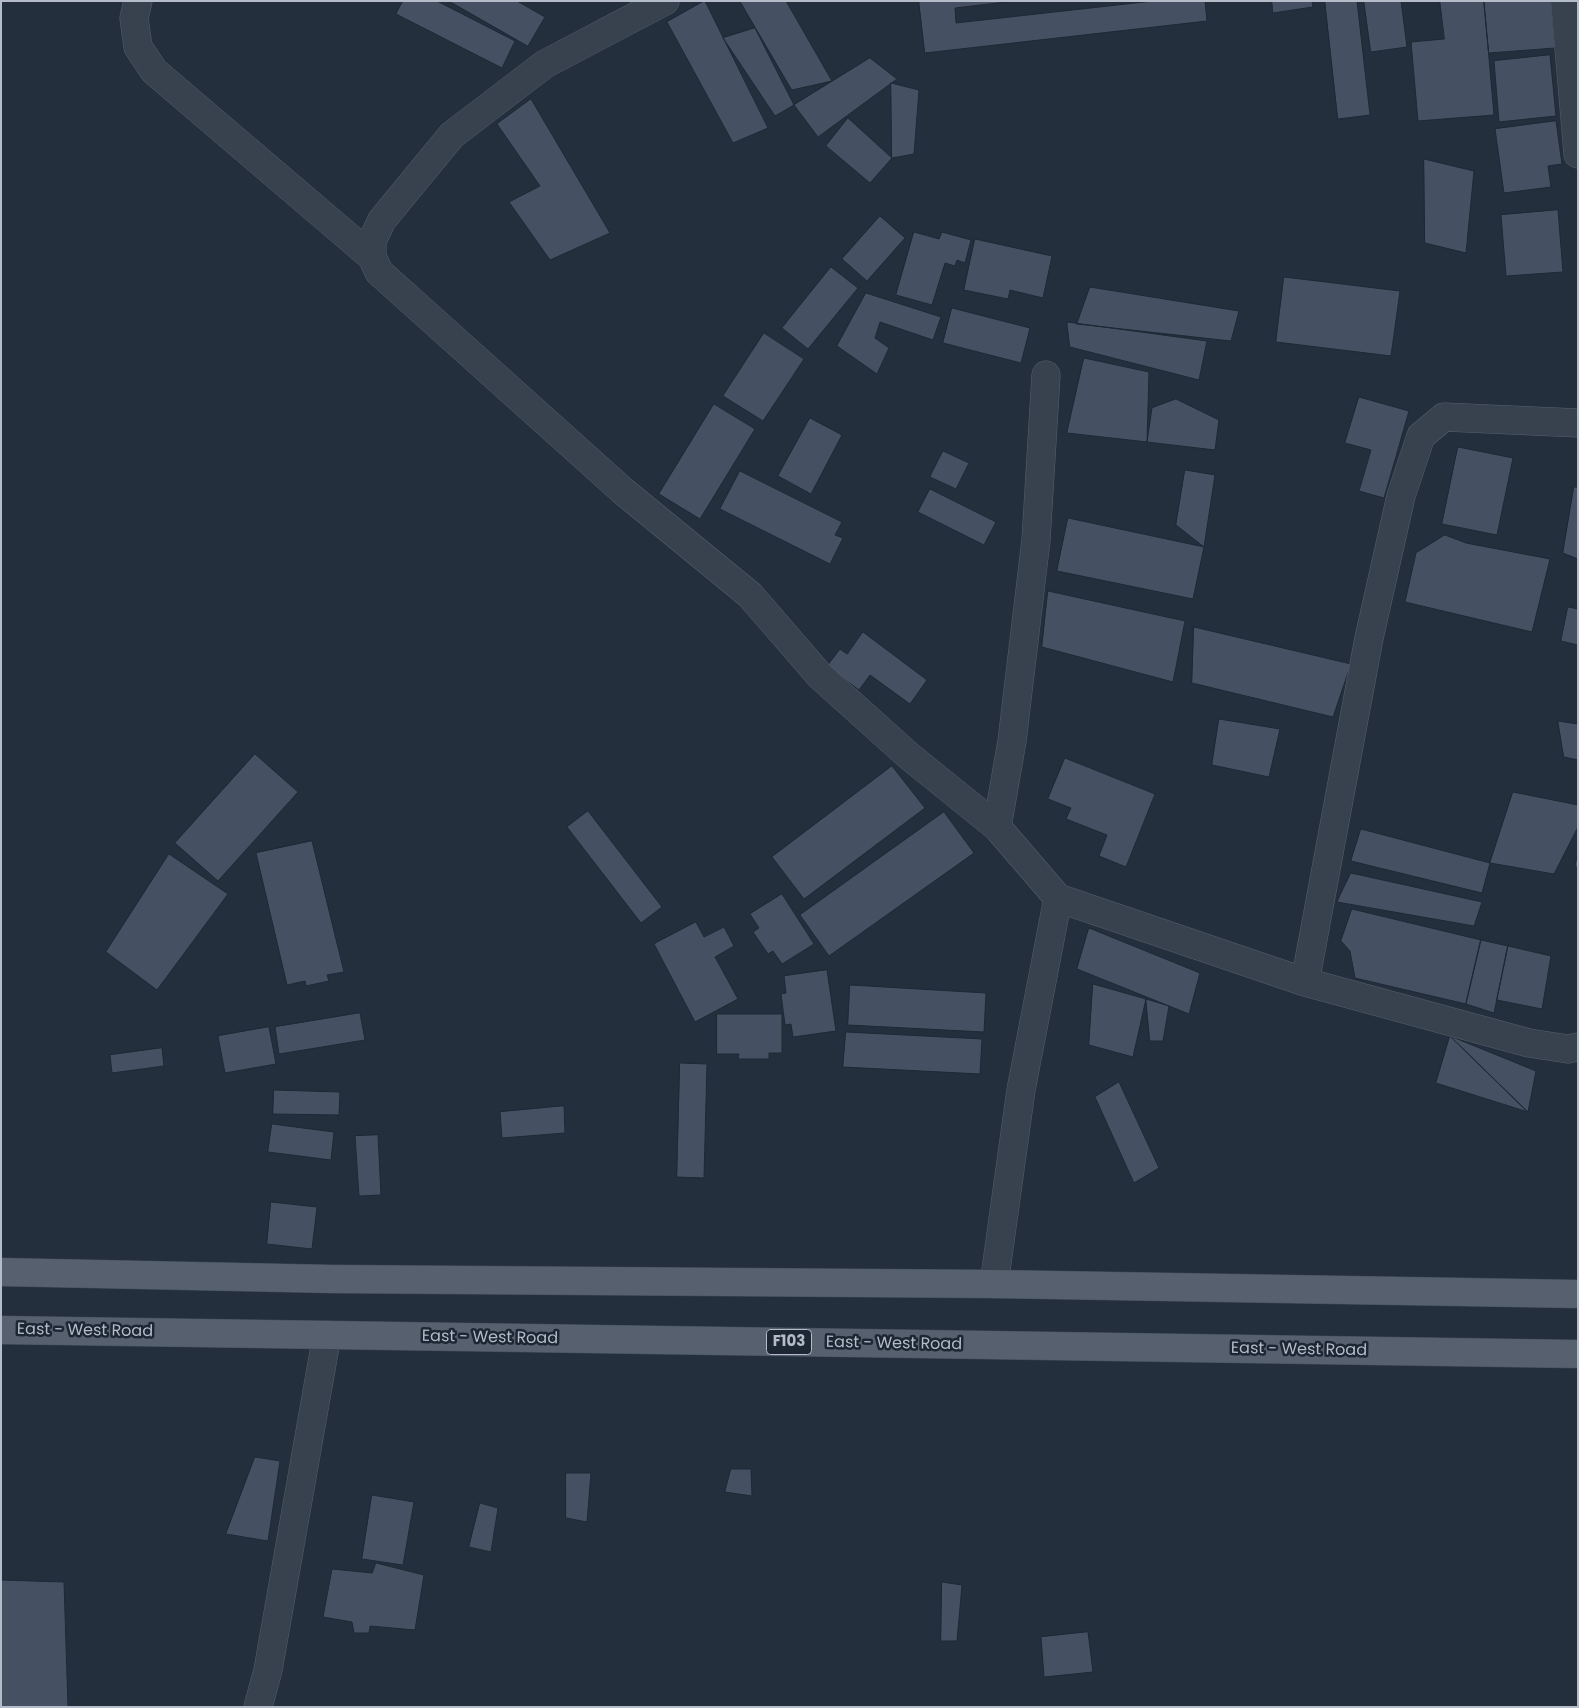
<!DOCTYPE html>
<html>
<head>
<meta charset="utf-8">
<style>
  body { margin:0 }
  #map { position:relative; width:1579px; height:1708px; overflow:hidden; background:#242f3e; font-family:Poppins,sans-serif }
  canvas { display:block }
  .frame { position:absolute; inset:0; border:2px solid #b4bcc9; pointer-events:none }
</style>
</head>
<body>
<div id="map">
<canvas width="1579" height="1708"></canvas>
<div class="frame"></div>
</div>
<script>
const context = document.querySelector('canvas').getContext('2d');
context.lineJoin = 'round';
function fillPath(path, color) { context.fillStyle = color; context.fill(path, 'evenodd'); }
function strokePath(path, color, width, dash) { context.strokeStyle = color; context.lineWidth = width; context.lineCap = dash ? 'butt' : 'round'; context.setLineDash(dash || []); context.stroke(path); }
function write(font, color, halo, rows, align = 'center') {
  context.font = font + ' Poppins,sans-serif'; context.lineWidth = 5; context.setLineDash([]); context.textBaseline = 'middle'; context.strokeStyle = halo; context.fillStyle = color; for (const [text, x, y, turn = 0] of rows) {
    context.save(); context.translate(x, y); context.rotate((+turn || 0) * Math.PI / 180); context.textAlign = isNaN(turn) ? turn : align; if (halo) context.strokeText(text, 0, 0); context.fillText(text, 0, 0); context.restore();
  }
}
const building = new Path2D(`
  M403,1H437L515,41L502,68L396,14Z
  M449,1H517L545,17L528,46Z
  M704,1H705L768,128L733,143L667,22Z
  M740,1H786L832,81L792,90Z
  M919,1H1015L955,8L956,23L1153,1H1205L1207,21L925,53Z
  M1272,1H1312L1313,7L1273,13Z
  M1325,1H1357L1370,115L1338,119Z
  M1364,1H1401L1407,47L1371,52Z
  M1440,1H1484L1494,115L1418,121L1411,42L1444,39Z
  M1484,1H1551L1555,48L1489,53Z
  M755,28L794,105L775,116L723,38Z
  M1550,55L1556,116L1499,122L1494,61Z
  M870,58L897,79L818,137L794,105Z
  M891,83L919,90L914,154L892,158Z
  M531,99L610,233L550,260L509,202L540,186L497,124Z
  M848,118L892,158L870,183L826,146Z
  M1556,121L1562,164L1548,166L1551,187L1504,193L1495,129Z
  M1424,159L1474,171L1466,253L1425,243Z
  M1558,210L1563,272L1506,276L1501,215Z
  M880,216L905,238L867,281L842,259Z
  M914,232L939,239L942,232L971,240L965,263L957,260L955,266L945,263L932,305L896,295Z
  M975,239L1052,256L1043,298L1010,290L1008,299L964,290Z
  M831,267L858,288L808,349L782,328Z
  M1284,277L1400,291L1391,356L1276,342Z
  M1090,287L1239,311L1231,341L1077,324Z
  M866,293L941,317L933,340L880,322L875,338L889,348L877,374L837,346Z
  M952,308L1030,328L1021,363L943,343Z
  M1067,322L1207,341L1199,380L1070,347Z
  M764,333L804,359L763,421L723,396Z
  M1084,358L1149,372L1147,442L1067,433Z
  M1359,397L1409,411L1384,498L1359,491L1371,450L1345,443Z
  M1176,399L1219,420L1215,450L1147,442L1152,408Z
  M714,404L755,429L700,519L659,494Z
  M810,418L842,435L811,494L778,476Z
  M1458,447L1513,458L1497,535L1442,524Z
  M943,451L969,463L956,489L930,477Z
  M1185,470L1215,475L1204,547L1176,525Z
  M740,471L842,522L835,535L843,538L830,564L720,509Z
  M1574,487H1578V559L1563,553Z
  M930,489L996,522L984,545L918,512Z
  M1068,518L1204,547L1193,599L1057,571Z
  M1445,535L1466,543L1550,559L1532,632L1405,602L1416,553Z
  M1048,591L1185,621L1173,682L1042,647Z
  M1568,607L1578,609V645L1561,641Z
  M1194,627L1351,664L1333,717L1192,683Z
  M863,632L927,680L910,704L870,675L859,690L827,666L840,649L847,654Z
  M1219,719L1280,729L1269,777L1212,765Z
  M1558,721L1578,724V760L1564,757Z
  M255,754L298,792L218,881L175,843Z
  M1065,758L1155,794L1126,867L1099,856L1107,835L1066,819L1071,808L1048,799Z
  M892,766L925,808L804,899L772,857Z
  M1513,792L1578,805V827L1554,874L1490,863Z
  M588,811L662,907L641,923L567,827Z
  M944,812L974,853L829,956L800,915Z
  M1361,829L1490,863L1482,893L1351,861Z
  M312,841L344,972L327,975L329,981L306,986L305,981L287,985L256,853Z
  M1578,852V867H1575Z
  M169,854L228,894L157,990L106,952Z
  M1351,873L1482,902L1474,926L1337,902Z
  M782,894L814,944L782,964L773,951L768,954L753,932L759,928L750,914Z
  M1352,909L1481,940L1466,1004L1355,978L1350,951L1341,941Z
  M696,922L704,937L724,927L734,946L715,957L738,999L695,1022L654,944Z
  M1089,928L1200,973L1189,1014L1077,969Z
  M1481,940L1508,946L1494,1013L1466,1004Z
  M1508,946L1551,956L1542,1009L1497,1000Z
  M827,970L836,1031L793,1037L791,1024L785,1025L781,994L786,993L784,976Z
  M1093,984L1146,999L1133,1057L1089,1045Z
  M850,985L986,993L984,1032L848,1025Z
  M1146,999L1169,1006L1163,1041H1150Z
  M360,1013L365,1040L279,1054L275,1027Z
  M717,1014H782V1053H769V1059H738L739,1054H717Z
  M269,1027L276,1064L225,1073L218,1036Z
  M846,1032L982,1039L980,1074L843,1067Z
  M1450,1036L1536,1071L1528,1112Z
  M1450,1036L1528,1112L1436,1083Z
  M162,1048L164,1066L112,1073L110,1055Z
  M680,1063L707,1064L704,1178L677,1177Z
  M1119,1082L1159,1168L1134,1183L1095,1097Z
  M274,1090L340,1092L339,1115L273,1114Z
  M564,1106L565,1133L502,1138L500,1112Z
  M272,1124L334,1132L331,1160L268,1152Z
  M378,1135L381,1195L359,1196L355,1136Z
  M271,1202L317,1207L312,1249L267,1244Z
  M255,1457L280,1461L268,1541L226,1534Z
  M731,1469H751L752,1496L725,1492Z
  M566,1473H591L587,1522L566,1518Z
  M372,1495L414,1502L403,1565L362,1559Z
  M480,1503L498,1508L491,1552L469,1547Z
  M376,1563L424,1575L415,1630L370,1626L369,1633H354L352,1622L323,1617L332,1569L372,1573Z
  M1,1580L64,1582L68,1707H1Z
  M942,1582L962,1585L957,1641H941Z
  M1088,1632L1093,1672L1044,1677L1041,1637Z`);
const minor = new Path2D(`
  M138,1L134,18L138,47L154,71L372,257
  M665,1L545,64L452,135L382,220L372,241V257L379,272L623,491L750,595L820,676L909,756L997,827L1058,898L1305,982L1529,1043L1568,1049L1578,1047
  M1565,1L1578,154
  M997,827L1012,741L1036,540L1046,375
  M1305,982L1369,638L1401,496L1421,436L1444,417L1578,423
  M994,1284L1021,1090L1058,898
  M258,1707L268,1670L327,1335`);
const primary = new Path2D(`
  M1,1272L333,1279L994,1284L1578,1294
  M1,1330L1578,1354`);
const shields = [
  [789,1342,45]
];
const shieldNames = [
  ["F103",789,1342]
];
const streetNames = [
  ["East - West Road",85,1331,1],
  ["East - West Road",490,1338,1],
  ["East - West Road",894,1344,1],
  ["East - West Road",1299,1350,1]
];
fillPath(building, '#455162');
strokePath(building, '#1f2835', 1);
strokePath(minor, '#565f6c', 29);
strokePath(primary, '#414a57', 29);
strokePath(minor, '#38414e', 28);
strokePath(primary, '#56606e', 28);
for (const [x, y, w] of shields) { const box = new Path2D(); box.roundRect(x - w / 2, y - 12.5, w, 25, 4); context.fillStyle = '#1d2633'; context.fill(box); strokePath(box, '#b4bcc9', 1); }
write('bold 15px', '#b4bcc9', null, shieldNames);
write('16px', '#b4bcc9', '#1d2633', streetNames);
</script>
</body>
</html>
